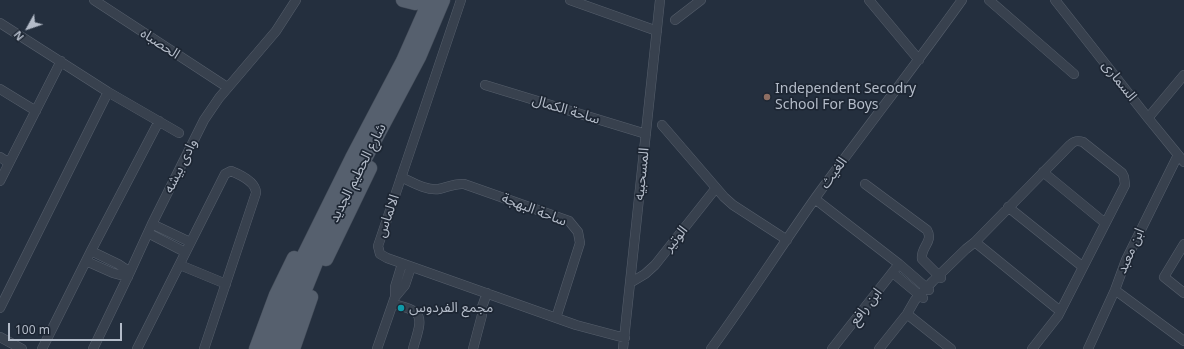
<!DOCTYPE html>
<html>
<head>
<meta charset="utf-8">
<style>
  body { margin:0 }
  #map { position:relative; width:1184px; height:349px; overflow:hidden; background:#242f3e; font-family:"Noto Sans",sans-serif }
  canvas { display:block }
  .north { position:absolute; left:8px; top:8px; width:40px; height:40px; -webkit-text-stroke:3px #1d2633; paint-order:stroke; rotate:230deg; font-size:11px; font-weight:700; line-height:16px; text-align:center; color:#b4bcc9 }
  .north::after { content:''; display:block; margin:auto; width:14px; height:18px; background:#b4bcc9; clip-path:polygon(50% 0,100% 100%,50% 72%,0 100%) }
  .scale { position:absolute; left:8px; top:323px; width:114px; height:18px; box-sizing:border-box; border:2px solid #b4bcc9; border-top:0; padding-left:5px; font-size:12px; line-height:14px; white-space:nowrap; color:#b4bcc9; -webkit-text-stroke:3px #1d2633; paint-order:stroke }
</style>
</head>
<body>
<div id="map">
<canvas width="1184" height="349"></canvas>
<div class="north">N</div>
<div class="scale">100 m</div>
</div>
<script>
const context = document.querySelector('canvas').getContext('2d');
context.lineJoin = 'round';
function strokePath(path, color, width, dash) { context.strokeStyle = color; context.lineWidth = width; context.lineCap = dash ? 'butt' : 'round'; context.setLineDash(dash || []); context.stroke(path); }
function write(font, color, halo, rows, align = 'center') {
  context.font = font + ' "Noto Sans","Noto Sans Arabic",sans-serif'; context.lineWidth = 3.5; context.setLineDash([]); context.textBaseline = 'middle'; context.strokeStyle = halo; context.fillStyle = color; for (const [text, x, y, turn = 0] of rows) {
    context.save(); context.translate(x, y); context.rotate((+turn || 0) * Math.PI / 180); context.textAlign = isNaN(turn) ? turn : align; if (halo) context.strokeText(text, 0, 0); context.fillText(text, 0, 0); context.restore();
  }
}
const street = new Path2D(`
  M94,0L227,87
  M461,0L378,246L380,254L387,258L576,325L625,338
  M570,0L657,31
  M869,0L919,60
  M989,0L1074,74
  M1055,0L1148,118L1184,162
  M675,20L701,0
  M0,23L108,92L179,133
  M485,85L646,134
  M0,89L36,111
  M1148,118L1184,75
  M662,125L724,197L733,205L787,240
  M0,157L9,163
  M1043,172L1105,223
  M401,177C412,182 427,191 439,189C448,187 455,183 464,184L569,221L578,232L580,243L556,318
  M0,181L61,61
  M865,184L927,230C934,242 920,247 922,259L941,278
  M815,199L899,264L929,290
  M1008,207L1083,267
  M152,224L190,242
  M148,233L185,252
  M975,242L1060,311
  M1184,244L1164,277L1184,293
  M91,251L118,264L130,272
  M86,261L113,273L128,277
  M180,265L226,284
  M893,273L923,298
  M630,283L645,274L655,265L716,188
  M1115,290L1184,341
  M395,297L405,285L411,267
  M393,304C400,306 409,307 415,312C425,319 415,339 413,349
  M0,308L108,92
  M907,314L951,349
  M0,337L22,349
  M42,349L91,251L159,121
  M93,349L130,272L152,224L204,120L219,98L276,31L296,0
  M137,349L225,174L231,171C241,175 256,182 256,193L204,349
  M377,349L395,297V287L402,264
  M473,349L482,315V307L487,293
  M623,349L660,0
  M711,349C747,300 780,248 816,197C864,131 914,67 962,0
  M832,349L899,264
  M879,349L907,314L915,300L933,281L966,249L975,242L1070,145C1074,141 1077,140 1083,142L1122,173L1124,177L1125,185L1058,316L1032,349
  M1088,349L1115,290L1126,260L1178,155`);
const primary = new Path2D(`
  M403,0L415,3L422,0
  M326,259L370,168
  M256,349L276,295L294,258
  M270,349L304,255L352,158L403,61L430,0
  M281,349L336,213L419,57L443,0
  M293,349L311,297`);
const markers = [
  [767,97,4,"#8d6e63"],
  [401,308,4,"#0f9aa8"]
];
const streetNames = [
  ["الحصباه",160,44,33],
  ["السمارى",1119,81,52],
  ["ساحة الكمال",566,110,17],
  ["وادى بيشه",181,166,-64],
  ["شارع الحطيم الجديد",358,173,-63],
  ["الغيث",834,173,-54],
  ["المسحبيه",642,174,-84],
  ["ساحة البهجة",534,210,21],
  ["الالماس",388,216,-71],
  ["الوتير",676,239,-51],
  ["ابن معبد",1131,251,-66],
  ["ابن رافع",866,307,-52]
];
const poiNames = [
  ["Independent Secodry",775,89],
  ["School For Boys",775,105],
  ["مجمع الفردوس",409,308]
];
strokePath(street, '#565f6c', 10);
strokePath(primary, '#414a57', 15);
strokePath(street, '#38414e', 9);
strokePath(primary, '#56606e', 14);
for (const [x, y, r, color] of markers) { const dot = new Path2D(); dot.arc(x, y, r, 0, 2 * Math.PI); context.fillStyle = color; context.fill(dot); strokePath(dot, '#1d2633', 1.5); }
write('14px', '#b4bcc9', '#1d2633', streetNames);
write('14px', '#b4bcc9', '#1d2633', poiNames, 'left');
</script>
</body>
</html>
